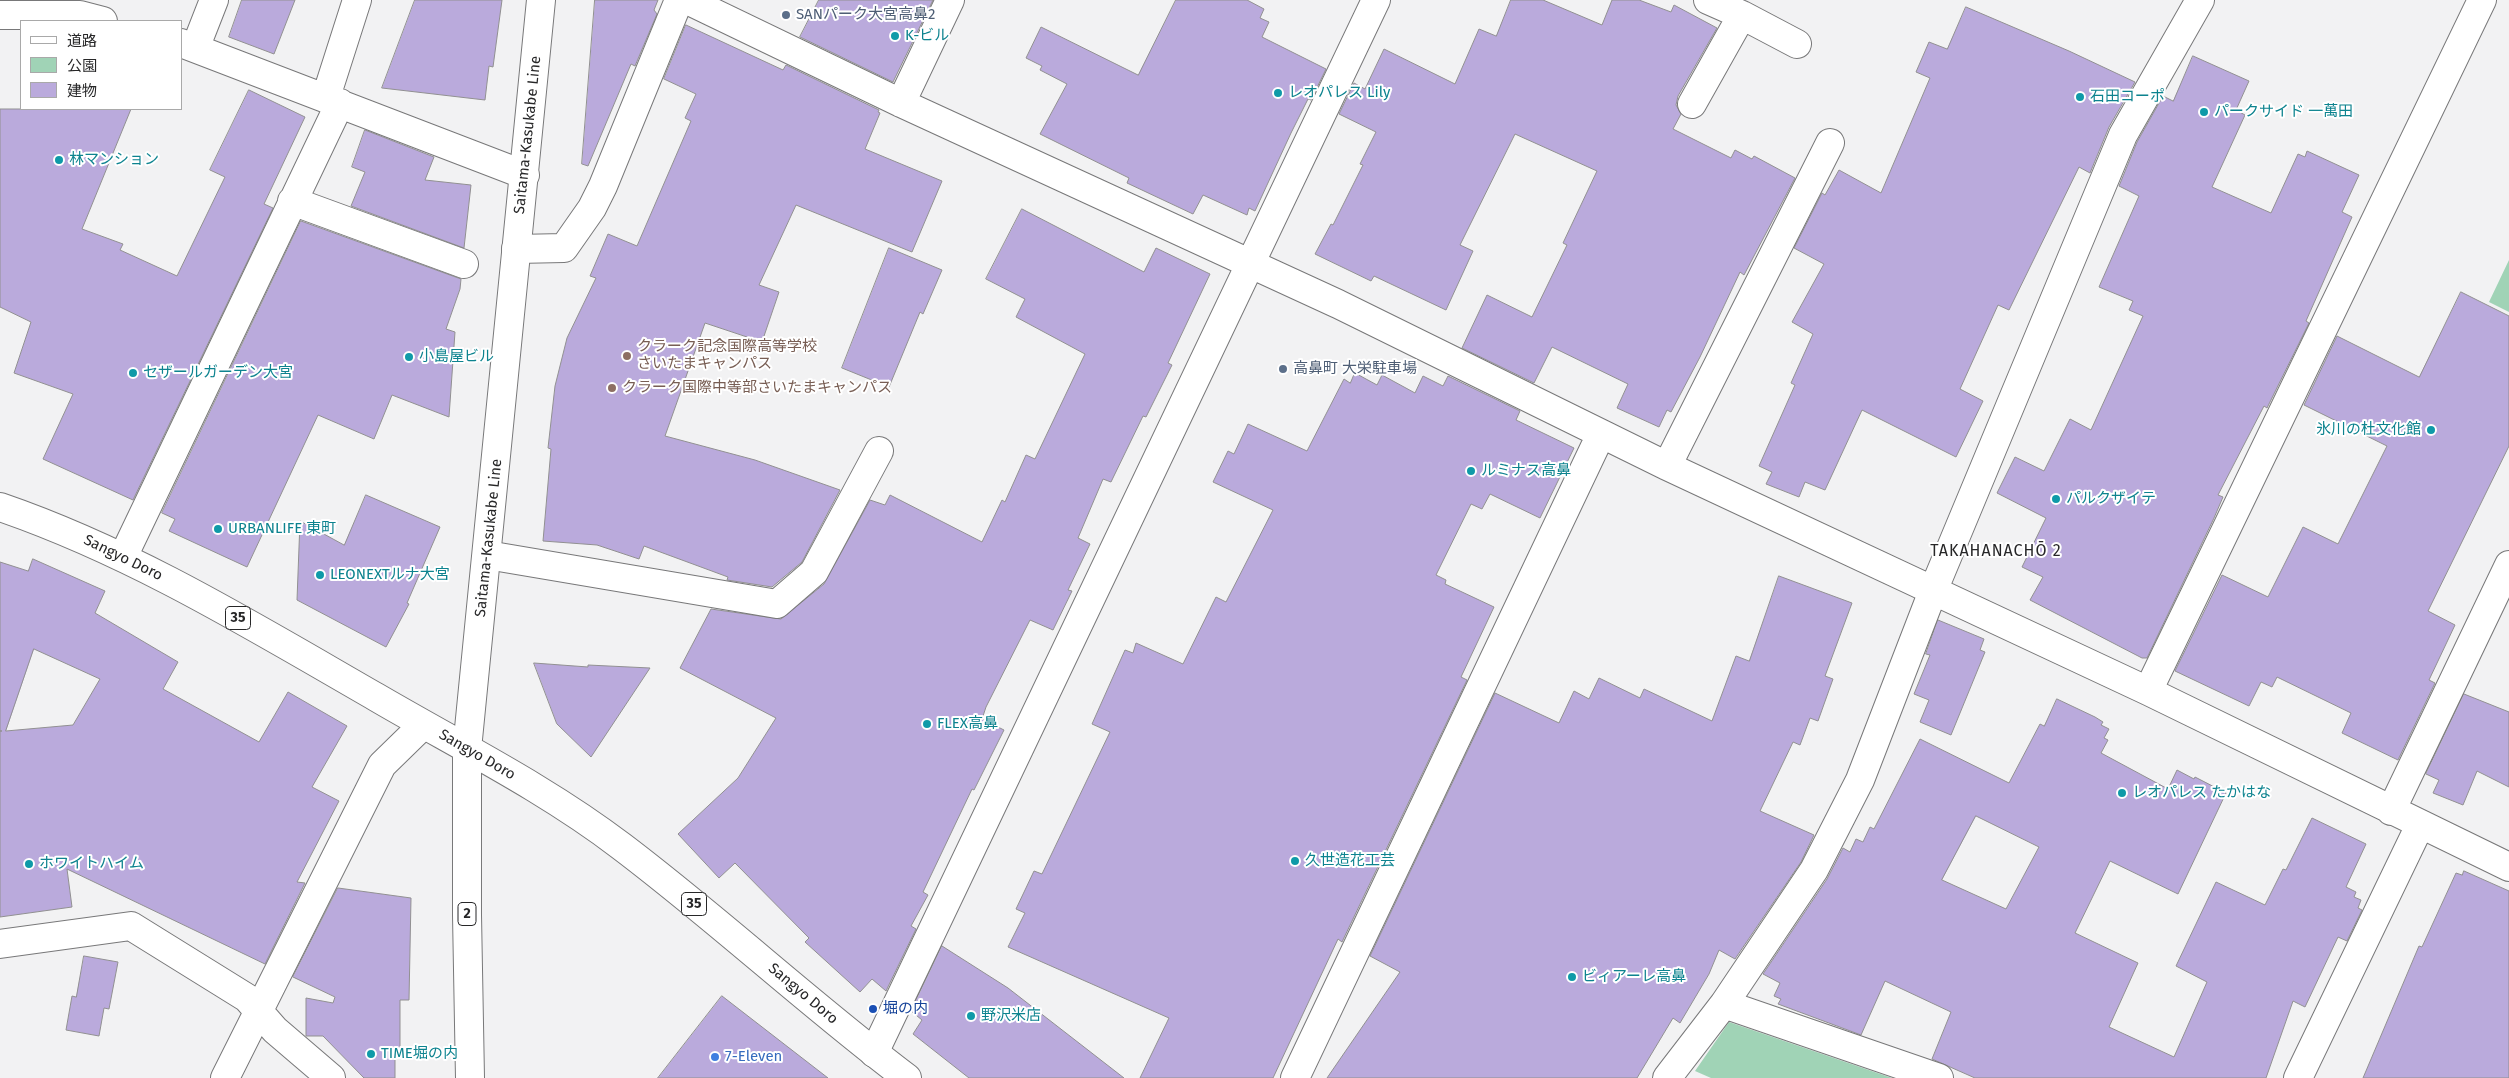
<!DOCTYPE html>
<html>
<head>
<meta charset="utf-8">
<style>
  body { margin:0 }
  #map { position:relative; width:2509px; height:1078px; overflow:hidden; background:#f2f2f3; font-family:"Fira Sans","Noto Sans JP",sans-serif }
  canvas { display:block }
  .legend { position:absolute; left:20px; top:20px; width:162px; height:90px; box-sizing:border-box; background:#fff; border:1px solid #a9a9a9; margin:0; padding:6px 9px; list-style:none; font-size:15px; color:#272728 }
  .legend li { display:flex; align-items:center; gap:10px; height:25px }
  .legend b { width:25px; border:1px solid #a9a9a9 }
</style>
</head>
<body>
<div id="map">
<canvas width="2509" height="1078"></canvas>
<ul class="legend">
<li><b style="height:6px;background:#fff"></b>道路</li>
<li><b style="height:14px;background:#a0d3b6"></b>公園</li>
<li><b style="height:14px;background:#baaadc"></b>建物</li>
</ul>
</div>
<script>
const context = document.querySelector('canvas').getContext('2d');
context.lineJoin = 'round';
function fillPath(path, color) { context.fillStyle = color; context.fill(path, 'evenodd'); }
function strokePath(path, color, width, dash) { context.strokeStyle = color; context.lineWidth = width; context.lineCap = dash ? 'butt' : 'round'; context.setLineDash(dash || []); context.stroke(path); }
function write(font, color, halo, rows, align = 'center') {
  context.font = font + ' "Fira Sans","Noto Sans JP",sans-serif'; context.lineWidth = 4; context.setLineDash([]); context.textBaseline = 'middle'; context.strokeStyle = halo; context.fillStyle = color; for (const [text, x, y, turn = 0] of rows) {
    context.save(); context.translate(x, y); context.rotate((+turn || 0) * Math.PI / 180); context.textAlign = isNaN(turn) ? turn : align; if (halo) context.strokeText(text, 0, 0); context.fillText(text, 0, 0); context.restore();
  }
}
const green = new Path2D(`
  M2509,260V312L2489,302Z
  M1729,1022L1892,1078H1711L1695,1071Z`);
const building = new Path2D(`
  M242,0H295L274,54L229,37Z
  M415,0H502L493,67L489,66L485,100L382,88Z
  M595,0H658L654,10L657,14L635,66L631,64L588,166L582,164Z
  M819,0H933L893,82L800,37Z
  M1176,0H1247L1264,9L1260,18L1269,22L1262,37L1326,69L1311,100L1308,99L1291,133L1255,211L1249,208L1247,215L1203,195L1193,214L1127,183L1129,178L1040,134L1067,84L1040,70L1042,66L1026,58L1041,27L1138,75Z
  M1511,0H1543L1602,25L1612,0H1639L1671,12L1674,5L1717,28L1678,96L1676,105L1681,114L1673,129L1731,158L1735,150L1752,159L1754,156L1795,178L1744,275L1740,272L1700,357L1671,412L1667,410L1659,427L1617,408L1628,384L1552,347L1534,383L1462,348L1487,295L1532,317L1567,245L1563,243L1597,171L1515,134L1460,245L1473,251L1446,310L1374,276L1371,281L1315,254L1331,224L1333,225L1363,165L1360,164L1376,132L1339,114L1354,83L1365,89L1384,49L1455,84L1479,29L1496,36Z
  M1966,7L2069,51L2135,82L2109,127L2090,173L2079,167L2009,310L1998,305L1960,389L1983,401L1956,457L1862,410L1825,490L1805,482L1799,497L1766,484L1772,472L1759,466L1795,385L1791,383L1813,334L1792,322L1824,264L1794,248L1822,193L1825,195L1839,170L1881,193L1930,78L1916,72L1929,42L1947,49Z
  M686,25L783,70L786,65L879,110L878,112L880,113L865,149L942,181L912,252L796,205L759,285L779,292L762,342L705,323L665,436L755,460L840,490L802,562L772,587L727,580L728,577L644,546L639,559L597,545L543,541L551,449L548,448L555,386L567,338L596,278L590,276L608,234L637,246L691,121L685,118L696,94L664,79Z
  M2193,56L2249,81L2236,110L2245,115L2212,187L2271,213L2298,154L2305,157L2307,151L2359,175L2342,212L2352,217L2306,321L2309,323L2267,408L2264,406L2218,495L2223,497L2214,518L2147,658H2142L2030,600L2043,577L2022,567L2046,518L1997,493L2015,457L2044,471L2070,419L2091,430L2143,316L2129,310L2133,301L2099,287L2139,196L2119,186L2137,142L2163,96L2173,101Z
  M249,90L305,117L264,204L273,208L133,500L43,459L73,394L14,373L31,322L0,307V109H131L82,229L123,244L120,250L177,276L225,177L210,170Z
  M365,130L434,157L425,180L471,185L464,248L351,206L365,172L352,167Z
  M1022,209L1144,272L1156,248L1210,274L1168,363L1172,365L1146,417L1143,416L1111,482L1103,479L1078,538L1090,544L1068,590L1072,591L1053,630L1030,620L986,707L982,719L1004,730L974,790L972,789L923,892L928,895L911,926L916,929L886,991L872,979L860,992L805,942L809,938L735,863L719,878L678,834L738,778L776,718L680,668L711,609L781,619L824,584L870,500L885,505L890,495L982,542L1002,500L1005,502L1026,455L1035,459L1085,354L1016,317L1025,299L986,279Z
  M301,221L461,279L460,289L446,329L455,332L449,417L392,395L374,439L318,415L247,567L169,531L175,519L162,513Z
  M889,248L942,270L923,314L920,312L889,387L842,368Z
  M2461,292L2509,316V446L2428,611L2455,625L2429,680L2435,683L2398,760L2342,733L2351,713L2277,677L2272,687L2261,682L2249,706L2175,671L2222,575L2268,597L2303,527L2338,544L2387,446L2304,405L2337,336L2419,377Z
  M1355,373L1377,385L1382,375L1415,393L1423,376L1443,386L1448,376L1520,411L1516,420L1574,448L1540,518L1490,494L1482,509L1471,504L1436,575L1446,580L1445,584L1494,607L1461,677L1467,680L1342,942L1338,939L1273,1078H1140L1169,1018L1008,947L1025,913L1016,909L1034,871L1042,874L1110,732L1092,724L1125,650L1133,653L1136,643L1183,664L1216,597L1226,602L1273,510L1213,482L1228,451L1234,454L1248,424L1307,451L1344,379L1350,383Z
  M366,495L440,527L407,603L409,604L386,647L297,600L300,521L344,545Z
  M33,559L105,591L95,613L178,662L163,689L259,742L288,692L347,726L312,787L339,801L297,882L305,883L265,964L67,869L72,907L0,917V731H2H0V562L28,571ZM34,649L100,679L73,725L6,731Z
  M1779,576L1852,603L1825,676L1833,679L1818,721L1810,718L1800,745L1793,742L1760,811L1814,835L1801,862L1735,959L1719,950L1709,974L1680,1023L1673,1018L1637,1078H1327L1400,972L1370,956L1495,693L1559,723L1574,691L1589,699L1599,678L1640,698L1644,689L1712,721L1736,656L1749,661Z
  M1938,620L1984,639L1980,650L1985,652L1951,735L1920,722L1929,700L1914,694L1930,655L1926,654Z
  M534,663L588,667V665L650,668L591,757L557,724Z
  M2464,694L2509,712V787L2477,771L2463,805L2433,793L2439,780L2426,774Z
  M2057,699L2095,717L2103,722L2101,725L2109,729L2104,738L2108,740L2101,753L2168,789L2177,770L2194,779L2195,777L2226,793L2178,894L2110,861L2075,933L2138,963L2109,1027L2174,1057L2207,982L2176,966L2216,882L2265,905L2283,869L2286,870L2312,818L2366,844L2346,887L2356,892L2354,897L2361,900L2358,908L2362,910L2347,941L2338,937L2305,1007L2293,1001L2266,1078H1975L1932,1059L1951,1012L1885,981L1861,1035L1778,1004L1781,999L1774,996L1780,983L1763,974L1827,879L1843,848L1850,852L1856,839L1863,842L1870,827L1874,829L1920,739L2009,783L2040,724L2044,726ZM1976,816L2039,847L2006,909L1942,880Z
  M2464,871L2509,891V1078H2363L2419,946L2422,947L2456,873L2462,875Z
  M338,888L411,898L409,1000H400V1058L395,1059V1078H364L323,1036H306V998L333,1003L335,997L293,977Z
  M942,946L1008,988L1124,1078H969L913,1034L922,1020L911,1011Z
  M84,956L118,962L109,1009L104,1008L99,1036L66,1030L72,996L76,997Z
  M722,996L828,1078H658Z`);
const minor = new Path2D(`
  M687,0L901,103L1338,304L1667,466L2148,691L2509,867
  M1708,0L1742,15L1797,44
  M0,15H80L103,21
  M181,43L525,175
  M196,46L214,0
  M326,97L357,0
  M901,103L950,0
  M1692,104L1742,15
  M292,201L464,264
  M516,249L564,248L592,208L603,186L679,0
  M1667,466L1830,143
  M487,555L777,604L814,572L879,451
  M123,557L340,103
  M2148,691L2482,0
  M2391,811L2509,565
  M0,944L131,926L247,998L275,1030L331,1078
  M1724,1004L1939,1078
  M874,1053L1376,0
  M225,1078L382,765L423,725
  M1295,1078L1601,434
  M1667,1078L1724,1004L1814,870L1860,780L1933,591L2123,135L2200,0
  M2298,1078L2420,825`);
const major = new Path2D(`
  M0,507C134,553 254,627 376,697C458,745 545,788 621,846C719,920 809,1004 907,1078
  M470,1078L467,915V749L541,0`);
const markers = [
  [786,15,5,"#5c6f8a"],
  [895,36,5,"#0f9aa8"],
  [1278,93,5,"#0f9aa8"],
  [2080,97,5,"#0f9aa8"],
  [2204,112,5,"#0f9aa8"],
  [59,160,5,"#0f9aa8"],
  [627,356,5,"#8d6e63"],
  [409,357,5,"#0f9aa8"],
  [1283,369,5,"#5c6f8a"],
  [133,373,5,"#0f9aa8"],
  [612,388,5,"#8d6e63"],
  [2431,430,5,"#0f9aa8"],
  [1471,471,5,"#0f9aa8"],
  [2056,499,5,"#0f9aa8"],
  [218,529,5,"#0f9aa8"],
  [320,575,5,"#0f9aa8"],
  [927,724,5,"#0f9aa8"],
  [2122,793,5,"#0f9aa8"],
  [1295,861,5,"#0f9aa8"],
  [29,864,5,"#0f9aa8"],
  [1572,977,5,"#0f9aa8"],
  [873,1009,5,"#1a4fb4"],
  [971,1016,5,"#0f9aa8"],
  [371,1054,5,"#0f9aa8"],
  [715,1057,5,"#3f7fe0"]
];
const shields = [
  [238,618,25],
  [694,904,25],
  [467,914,18]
];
const shieldNames = [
  ["35",238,618],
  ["35",694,904],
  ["2",467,914]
];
const serviceNames = [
  ["SANパーク大宮高鼻2",796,15],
  ["高鼻町 大栄駐車場",1293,369]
];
const cultureNames = [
  ["K-ビル",905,36],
  ["レオパレス Lily",1288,93],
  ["石田コーポ",2090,97],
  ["パークサイド 一萬田",2214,112],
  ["林マンション",69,160],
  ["小島屋ビル",419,357],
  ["セザールガーデン大宮",143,373],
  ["氷川の杜文化館",2421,430,"right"],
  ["ルミナス高鼻",1481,471],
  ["パルクザイテ",2066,499],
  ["URBANLIFE 東町",228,529],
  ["LEONEXTルナ大宮",330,575],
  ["FLEX高鼻",937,724],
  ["レオパレス たかはな",2132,793],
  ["久世造花工芸",1305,861],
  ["ホワイトハイム",39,864],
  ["ビィアーレ高鼻",1582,977],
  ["野沢米店",981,1016],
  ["TIME堀の内",381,1054]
];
const streetNames = [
  ["Saitama-Kasukabe Line",528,135,-84],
  ["Saitama-Kasukabe Line",489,538,-84],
  ["Sangyo Doro",123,558,26],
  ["Sangyo Doro",477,755,30],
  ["Sangyo Doro",803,994,40]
];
const educationNames = [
  ["クラーク記念国際高等学校",637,347],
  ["さいたまキャンパス",637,364],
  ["クラーク国際中等部さいたまキャンパス",622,388]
];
const transitNames = [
  ["堀の内",883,1009]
];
const shopNames = [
  ["7-Eleven",725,1057]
];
const neighbourhoodNames = [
  ["TAKAHANACHŌ 2",1996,552]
];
fillPath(green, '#a0d3b6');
fillPath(building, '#baaadc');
strokePath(building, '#919091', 1);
strokePath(minor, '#787879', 30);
strokePath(major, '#787879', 30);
strokePath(minor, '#fff', 28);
strokePath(major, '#fff', 28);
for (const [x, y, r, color] of markers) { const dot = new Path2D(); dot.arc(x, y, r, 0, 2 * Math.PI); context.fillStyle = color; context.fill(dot); strokePath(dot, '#fff', 2); }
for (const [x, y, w] of shields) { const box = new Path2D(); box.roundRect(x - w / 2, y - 11.5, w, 23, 4); context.fillStyle = '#fff'; context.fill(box); strokePath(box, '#272728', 1); }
write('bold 14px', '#272728', null, shieldNames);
write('15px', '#4e5e75', '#fff', serviceNames, 'left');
write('15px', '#0d838f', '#fff', cultureNames, 'left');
write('15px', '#272728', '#fff', streetNames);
write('15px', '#785e54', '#fff', educationNames, 'left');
write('15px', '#164399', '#fff', transitNames, 'left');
write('15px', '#366cbe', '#fff', shopNames, 'left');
context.letterSpacing = '1px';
write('16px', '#272728', '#fff', neighbourhoodNames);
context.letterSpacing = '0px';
</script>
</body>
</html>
